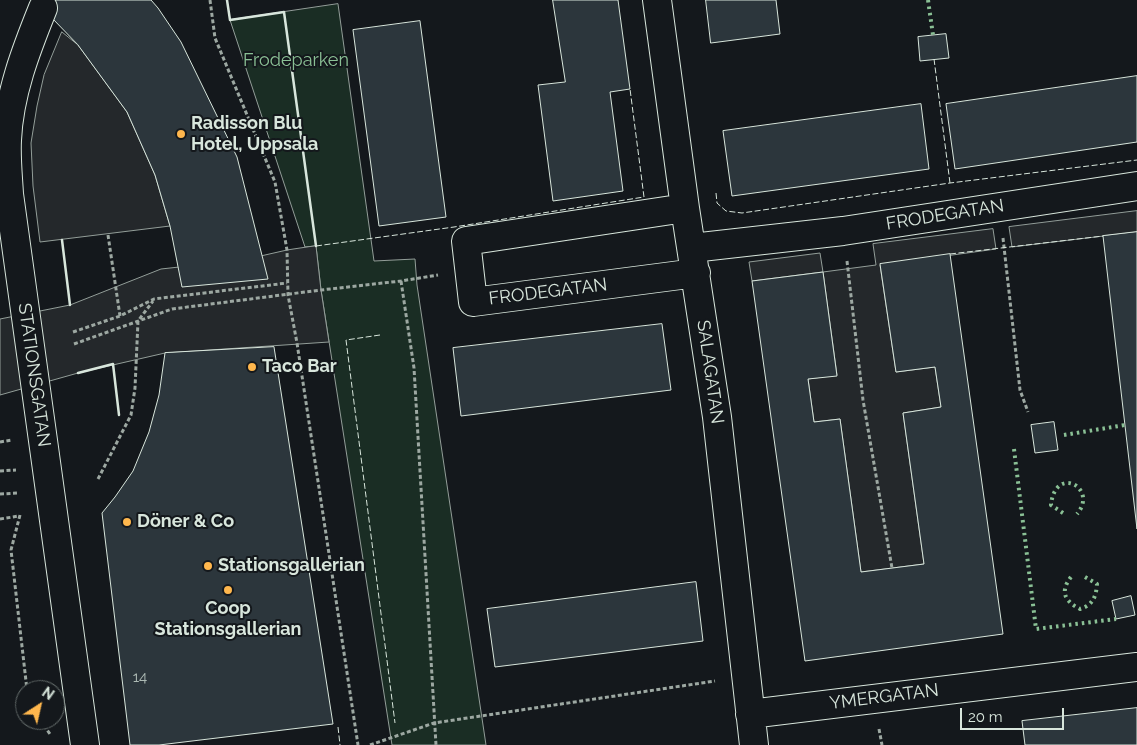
<!DOCTYPE html>
<html>
<head>
<meta charset="utf-8">
<style>
  body { margin:0 }
  #map { position:relative; width:1137px; height:745px; overflow:hidden; background:#14181c; font-family:Raleway,sans-serif }
  canvas { display:block }
  .north { position:absolute; left:15px; top:680px; width:50px; height:50px; box-sizing:border-box; background:#14181c; border:1px solid #626a69; border-radius:50%; rotate:35deg; font-size:14px; font-weight:700; line-height:20px; text-align:center; color:#d8e6dc }
  .north::after { content:''; display:block; margin:auto; width:18px; height:22px; background:#ffb74d; clip-path:polygon(50% 0,100% 100%,50% 72%,0 100%) }
  .scale { position:absolute; left:960px; top:708px; width:104px; height:22px; box-sizing:border-box; border:2px solid #d8e6dc; border-top:0; padding-left:6px; font-size:15px; line-height:18px; white-space:nowrap; color:#d8e6dc; -webkit-text-stroke:4px #14181c; paint-order:stroke }
</style>
</head>
<body>
<div id="map">
<canvas width="1137" height="745"></canvas>
<div class="north">N</div>
<div class="scale">20 m</div>
</div>
<script>
const context = document.querySelector('canvas').getContext('2d');
context.lineJoin = 'round';
function fillPath(path, color) { context.fillStyle = color; context.fill(path, 'evenodd'); }
function strokePath(path, color, width, dash) { context.strokeStyle = color; context.lineWidth = width; context.lineCap = dash ? 'butt' : 'round'; context.setLineDash(dash || []); context.stroke(path); }
function write(font, color, halo, rows, align = 'center') {
  context.font = font + ' Raleway,sans-serif'; context.lineWidth = 4; context.setLineDash([]); context.textBaseline = 'middle'; context.strokeStyle = halo; context.fillStyle = color; for (const [text, x, y, turn = 0] of rows) {
    context.save(); context.translate(x, y); context.rotate((+turn || 0) * Math.PI / 180); context.textAlign = isNaN(turn) ? turn : align; if (halo) context.strokeText(text, 0, 0); context.fillText(text, 0, 0); context.restore();
  }
}
const green = new Path2D(`
  M338,4L374,261L415,259L417,285L486,745H392L321,290L316,246L305,247L230,20Z`);
const parking = new Path2D(`
  M62,32L78,45L127,112L155,175L170,226L40,242L33,186L31,143L37,106L44,75Z
  M1137,211V232L1012,247L1009,227Z
  M993,229L996,249L880,265L896,372L935,367L941,407L903,413L924,564L861,572L840,419L814,422L808,379L837,375L823,272L752,281L749,262L820,253L823,272L876,265L873,244Z
  M316,246L321,290L329,342L165,353L78,373L0,395V319L70,305L161,269L243,260L287,250Z`);
const building = new Path2D(`
  M35,0H151L158,8L181,42L237,157L268,279L182,287L170,226L155,175L127,112L78,45Z
  M553,0H618L630,89L610,92L623,191L553,201L538,85L565,82Z
  M706,0H776L780,34L711,43Z
  M420,21L446,217L379,226L353,30Z
  M946,34L949,58L920,61L918,37Z
  M1137,76V142L955,169L946,104Z
  M921,104L929,169L732,196L723,131Z
  M1137,232V529L1103,236Z
  M950,254L1003,634L805,661L752,281L823,272L837,376L808,379L814,422L840,419L861,572L924,564L903,413L941,407L935,367L896,372L880,264Z
  M662,324L671,390L461,416L453,348Z
  M274,347L333,724L159,745H130L102,513L115,497L133,471L149,432L159,395L165,353Z
  M1054,422L1058,450L1035,453L1031,425Z
  M696,582L703,641L495,667L487,609Z
  M1131,596L1135,615L1116,619L1112,601Z
  M1137,708V745H1025L1022,721Z`);
const path = new Path2D(`
  M210,0L215,38L275,182L287,250L288,295L297,343L358,745
  M108,235L120,316
  M1003,238L1020,390L1028,412
  M847,261L863,400L892,568
  M401,281L414,368L436,745
  M73,332L120,316L154,299L287,283
  M74,344L172,309L321,290L401,281L438,275
  M0,442L12,440
  M0,471L16,470
  M98,479L131,415L135,388L138,321L153,301
  M0,494L18,493
  M20,515L11,550L27,690
  M0,519L19,516
  M40,720L50,734
  M879,729L882,745
  M370,745L434,723L715,681`);
const minor = new Path2D(`
  M657,0L685,208L717,417L754,745
  M43,8C26,50 9,94 7,140C6,158 8,176 9,194L85,745
  M685,208L466,241L473,302L696,273
  M692,248L843,231L1137,186
  M750,714L1137,667`);
const hedge = new Path2D(`
  M928,0L933,35
  M1064,435L1125,425
  M1014,449L1036,629L1116,619
  M1063,513L1051,505C1055,464 1099,488 1077,514
  M1071,577C1060,591 1064,601 1080,609C1093,605 1096,597 1097,584L1085,577`);
const fence = new Path2D(`
  M934,59L950,183
  M716,193L717,203L726,211L742,213L950,183L1137,160
  M316,246L454,227L644,197L630,89
  M950,254L1103,236
  M380,335L346,340L395,723
  M338,727L340,745`);
const wall = new Path2D(`
  M227,0L230,20L284,12L316,246
  M62,240L70,305
  M78,373L113,364L119,415`);
const markers = [
  [181,134,5,"#ffb74d"],
  [252,367,5,"#ffb74d"],
  [127,522,5,"#ffb74d"],
  [208,566,5,"#ffb74d"],
  [228,590,5,"#ffb74d"]
];
const numberNames = [
  ["14",140,677]
];
const parkNames = [
  ["Frodeparken",296,61]
];
const poiNames = [
  ["Radisson Blu",191,124],
  ["Hotel, Uppsala",191,145],
  ["Taco Bar",262,367],
  ["Döner & Co",137,522],
  ["Stationsgallerian",218,566],
  ["Coop",228,609,"center"],
  ["Stationsgallerian",228,630,"center"]
];
const streetNames = [
  ["FRODEGATAN",945,215,-9],
  ["FRODEGATAN",548,292,-7],
  ["SALAGATAN",710,372,82],
  ["STATIONSGATAN",34,375,82],
  ["YMERGATAN",884,697,-7]
];
fillPath(green, '#1a2d24');
strokePath(green, '#939e99', 1);
fillPath(parking, '#24282b');
strokePath(parking, '#939e99', 1);
fillPath(building, '#2c363c');
strokePath(building, '#d8e6dc', 1);
strokePath(minor, '#d8e6dc', 30);
strokePath(path, '#9da8a2', 3, [4, 2.5]);
strokePath(minor, '#14181c', 28);
strokePath(hedge, '#8ac095', 4, [2.5, 4]);
strokePath(fence, '#d8e6dc', 1, [6, 2.5]);
strokePath(wall, '#d8e6dc', 2.5);
for (const [x, y, r, color] of markers) { const dot = new Path2D(); dot.arc(x, y, r, 0, 2 * Math.PI); context.fillStyle = color; context.fill(dot); strokePath(dot, '#14181c', 2); }
write('15px', '#adbab4', null, numberNames);
write('18px', '#8ac095', '#14181c', parkNames);
write('bold 18px', '#d8e6dc', '#14181c', poiNames, 'left');
write('18px', '#d8e6dc', '#14181c', streetNames);
</script>
</body>
</html>
